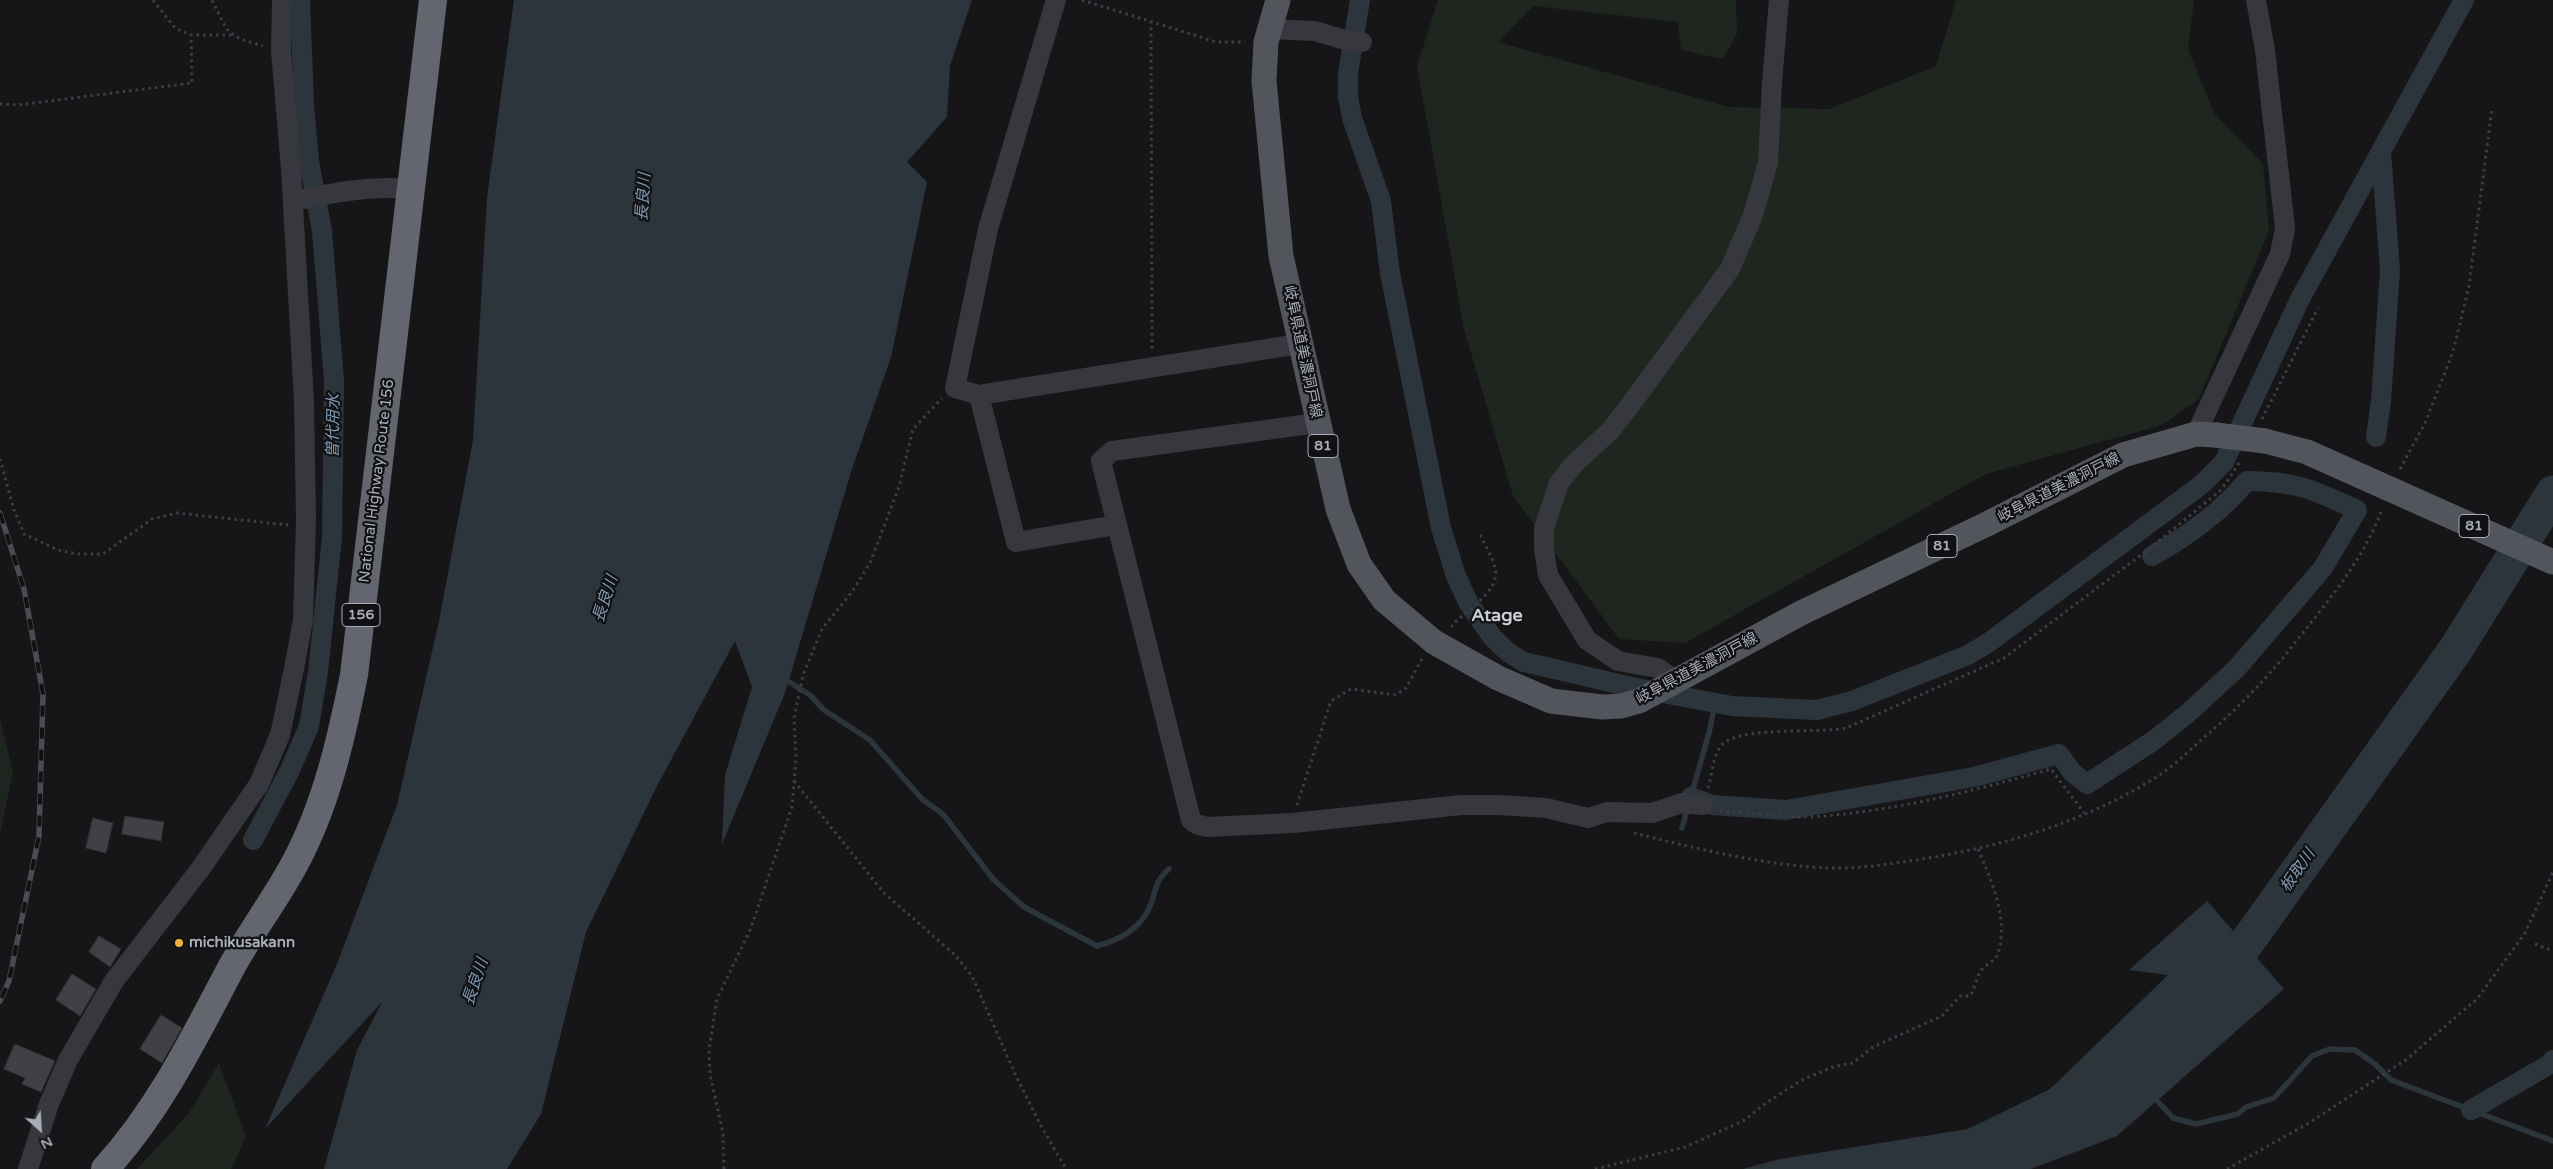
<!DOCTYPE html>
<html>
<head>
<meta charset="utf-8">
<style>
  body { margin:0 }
  #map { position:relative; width:2553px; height:1169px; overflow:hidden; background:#161618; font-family:"Varela Round",sans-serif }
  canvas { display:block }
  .north { position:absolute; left:15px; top:1104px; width:50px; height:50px; -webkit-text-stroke:4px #111113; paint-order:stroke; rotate:154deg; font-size:14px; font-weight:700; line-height:20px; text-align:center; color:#a8adb8 }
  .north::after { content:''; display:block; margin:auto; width:18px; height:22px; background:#a8adb8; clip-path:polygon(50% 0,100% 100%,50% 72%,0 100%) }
</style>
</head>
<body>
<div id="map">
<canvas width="2553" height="1169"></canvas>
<div class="north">N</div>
</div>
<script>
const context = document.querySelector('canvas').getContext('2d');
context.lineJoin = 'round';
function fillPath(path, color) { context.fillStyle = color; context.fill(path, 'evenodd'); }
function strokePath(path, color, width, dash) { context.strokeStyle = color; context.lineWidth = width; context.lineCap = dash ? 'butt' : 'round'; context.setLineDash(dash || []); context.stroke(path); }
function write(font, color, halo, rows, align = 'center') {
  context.font = font + ' "Varela Round","Noto Sans JP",sans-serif'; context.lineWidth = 4.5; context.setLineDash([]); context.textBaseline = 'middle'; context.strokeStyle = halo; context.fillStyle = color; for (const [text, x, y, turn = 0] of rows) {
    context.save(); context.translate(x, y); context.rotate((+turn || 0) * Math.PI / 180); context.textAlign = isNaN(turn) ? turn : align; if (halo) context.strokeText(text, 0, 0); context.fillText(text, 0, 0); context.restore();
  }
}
const green = new Path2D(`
  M1438,0H1736L1737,34L1723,59L1681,50L1678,22L1533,6L1498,42L1729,107L1829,109L1936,66L1956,0H2194L2188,49L2214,113L2263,164L2269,231L2199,399L2162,425L1986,474L1685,643L1619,639L1513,496L1464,329L1417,66Z
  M0,719L13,772L0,834Z
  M219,1063L246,1137L231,1169H137L189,1113Z`);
const water = new Path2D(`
  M514,0H972L950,66L947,117L907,162L927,182L891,357L851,472L785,693L722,844L725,775L752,687L735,641L657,786L586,932L541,1114L507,1169H324L357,1050L382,1002L265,1129L337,964L397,805L439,621L473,440L487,197Z
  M2207,901L2284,989L2117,1136L2031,1169H1743L1780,1159L1968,1129L2050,1089L2168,975L2129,970Z`);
const stream = new Path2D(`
  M783,678L810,695L824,710L870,740L922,799L943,814L993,879L1024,907L1097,946C1116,941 1135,932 1146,914C1157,898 1151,884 1169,869
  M1682,828L1709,733L1715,703
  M2153,1096L2173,1118L2196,1124L2238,1114L2246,1107L2274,1098L2312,1056L2330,1049L2355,1050L2375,1064L2391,1080L2553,1141`);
const canal = new Path2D(`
  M1360,0L1348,73V97L1352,118L1381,201L1390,273L1441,528L1456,576L1469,604L1493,638L1509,653L1524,662L1636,688L1732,706L1817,710L1852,701L1968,655L1988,643L2201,485L2224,462L2300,299L2464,0
  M2376,437L2381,401L2390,270L2381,152
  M1691,797L1712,805L1786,810L1974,777L2059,754L2072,772L2087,784L2153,741L2187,714L2236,669L2323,568L2357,510C2315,490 2295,481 2247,481C2221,512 2188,536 2152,556
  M253,840L290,770L309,726L318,672L332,537L334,381L322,231L309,161L304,105L300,0
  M2471,1110L2550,1064L2553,1060`);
const river = new Path2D(`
  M2218,983L2456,649L2553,493`);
const building = new Path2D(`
  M125,816L164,822L161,841L122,834Z
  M93,818L113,823L106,853L86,848Z
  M99,936L121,949L110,967L89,952Z
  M72,974L96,989L80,1016L56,1000Z
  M161,1015L182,1028L162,1063L140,1049Z
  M15,1044L55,1061L41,1092L22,1084L25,1078L4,1069Z`);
const path = new Path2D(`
  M153,0L175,28L191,35
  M212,0C229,34 225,35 263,46
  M1082,0L1216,42H1245
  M1151,21L1152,349
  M0,104L18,105L192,83L191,35H231
  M2262,419L2318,308
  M0,459L14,510L24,534L58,550L77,554H103L152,519L177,513L288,525
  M2400,469L2425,423L2453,352L2469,286L2492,108
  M1451,627C1464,610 1501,593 1495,568C1492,556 1484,543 1479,532
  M794,781L884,893L955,955L972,976L1016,1076L1041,1126L1066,1169
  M1708,788C1712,776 1713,757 1720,747C1734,725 1820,734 1846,728L2004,658L2149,549L2222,489L2241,460
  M1297,805L1331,701L1351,689L1396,695L1406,688L1422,659
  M1720,811C1757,813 1797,820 1834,815C1908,808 1980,789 2051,769L2084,813
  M1634,833C1694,848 1767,866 1829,868C1866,869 1903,862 1940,856C2017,842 2092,818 2158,776C2173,766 2187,753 2200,741C2234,712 2266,680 2294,644C2327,602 2363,561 2382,509
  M2535,944L2553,951
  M724,1169L723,1133L710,1074L709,1050L717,999L751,928L792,807L796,759L794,718L803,675L822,629L852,592L870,563L899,487L913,429L942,398
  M1595,1169L1685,1147L1743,1121L1766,1103L1802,1080L1833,1067L1853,1063L1873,1047L1942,1016L1960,996H1970C1975,988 1976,980 1980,972C1985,963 1995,963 1998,953C2009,920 1991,879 1978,849
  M2227,1169L2307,1124L2407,1059L2477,999L2525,933L2553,872`);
const minor = new Path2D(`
  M1270,29L1315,31L1345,40L1362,42
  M293,201C332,193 371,185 411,189
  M979,395L955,388L988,229L1056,0
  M1317,423L1112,451L1101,461L1191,820L1196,824L1207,827L1293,823L1461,805H1499L1546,808L1588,818L1607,812L1652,813L1682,803L1703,805
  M2196,434L2280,254L2285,228L2265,50L2256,0
  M1116,525L1016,542L979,395L1299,344
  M1676,681L1658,668L1618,661L1587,640L1548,575L1544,549V528L1559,483L1574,464L1610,431L1628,408L1730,269L1753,215L1768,163L1772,83L1779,0
  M28,1169L49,1104L68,1060L114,981L201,868L259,784L280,735L294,669L303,620L306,519L304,402L291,169L281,51L282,0`);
const major = new Path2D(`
  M1278,0L1266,42L1264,81L1281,256L1338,509L1359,564L1384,600L1434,642L1498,678L1551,701L1602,707L1621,706L1639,701L1801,613L1987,524L2123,455L2196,434L2216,435
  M2265,441L2307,452L2553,562`);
const highway = new Path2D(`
  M105,1169C159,1110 194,1038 231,968C250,933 275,900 294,865C326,806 341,740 354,675L433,0`);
const rail = new Path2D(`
  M0,513L24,589L43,694L39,836L9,981L0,1001`);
const majorBridge = new Path2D(`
  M2216,435L2265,441`);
const markers = [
  [179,943,5,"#f2b134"]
];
const shields = [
  [1323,446,30],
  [2474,526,30],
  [1942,546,30],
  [361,615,38]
];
const shieldNames = [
  ["81",1323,446],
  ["81",2474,526],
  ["81",1942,546],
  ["156",361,615]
];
const streetNames = [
  ["岐阜県道美濃洞戸線",1302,352,78],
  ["National Highway Route 156",377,481,-83],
  ["岐阜県道美濃洞戸線",2059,488,-27],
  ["岐阜県道美濃洞戸線",1697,669,-28]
];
const poiNames = [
  ["michikusakann",189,943]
];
const waterNames = [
  ["長良川",644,197,-86],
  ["曽代用水",334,426,-89],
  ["長良川",606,599,-72],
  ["板取川",2298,871,-55],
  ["長良川",476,982,-71]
];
const quarterNames = [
  ["Atage",1497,616]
];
fillPath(green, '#1e261f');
fillPath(water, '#2c353c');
strokePath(stream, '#2c353c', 5.5);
strokePath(canal, '#2c353c', 20);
strokePath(river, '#2c353c', 35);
fillPath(building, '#404145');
strokePath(building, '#303034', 1);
strokePath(path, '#3d3f44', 3, [2.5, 4]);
strokePath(minor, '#37383d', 20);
strokePath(major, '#53555c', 25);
strokePath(highway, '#63666e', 28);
strokePath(rail, '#4a4c52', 5.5);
strokePath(rail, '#111113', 4, [11]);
strokePath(majorBridge, '#53555c', 25);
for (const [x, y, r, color] of markers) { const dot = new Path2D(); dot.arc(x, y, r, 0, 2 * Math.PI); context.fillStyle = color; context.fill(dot); strokePath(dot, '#111113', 2); }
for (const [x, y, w] of shields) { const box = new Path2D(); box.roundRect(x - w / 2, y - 11.5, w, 23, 4); context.fillStyle = '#111113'; context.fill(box); strokePath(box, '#a8adb8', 1); }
write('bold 14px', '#a8adb8', null, shieldNames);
write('15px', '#a8adb8', '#111113', streetNames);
write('bold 15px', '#a8adb8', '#111113', poiNames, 'left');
write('italic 16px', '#7f9bb3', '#111113', waterNames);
write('bold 18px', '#c9ccd4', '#111113', quarterNames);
</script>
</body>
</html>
